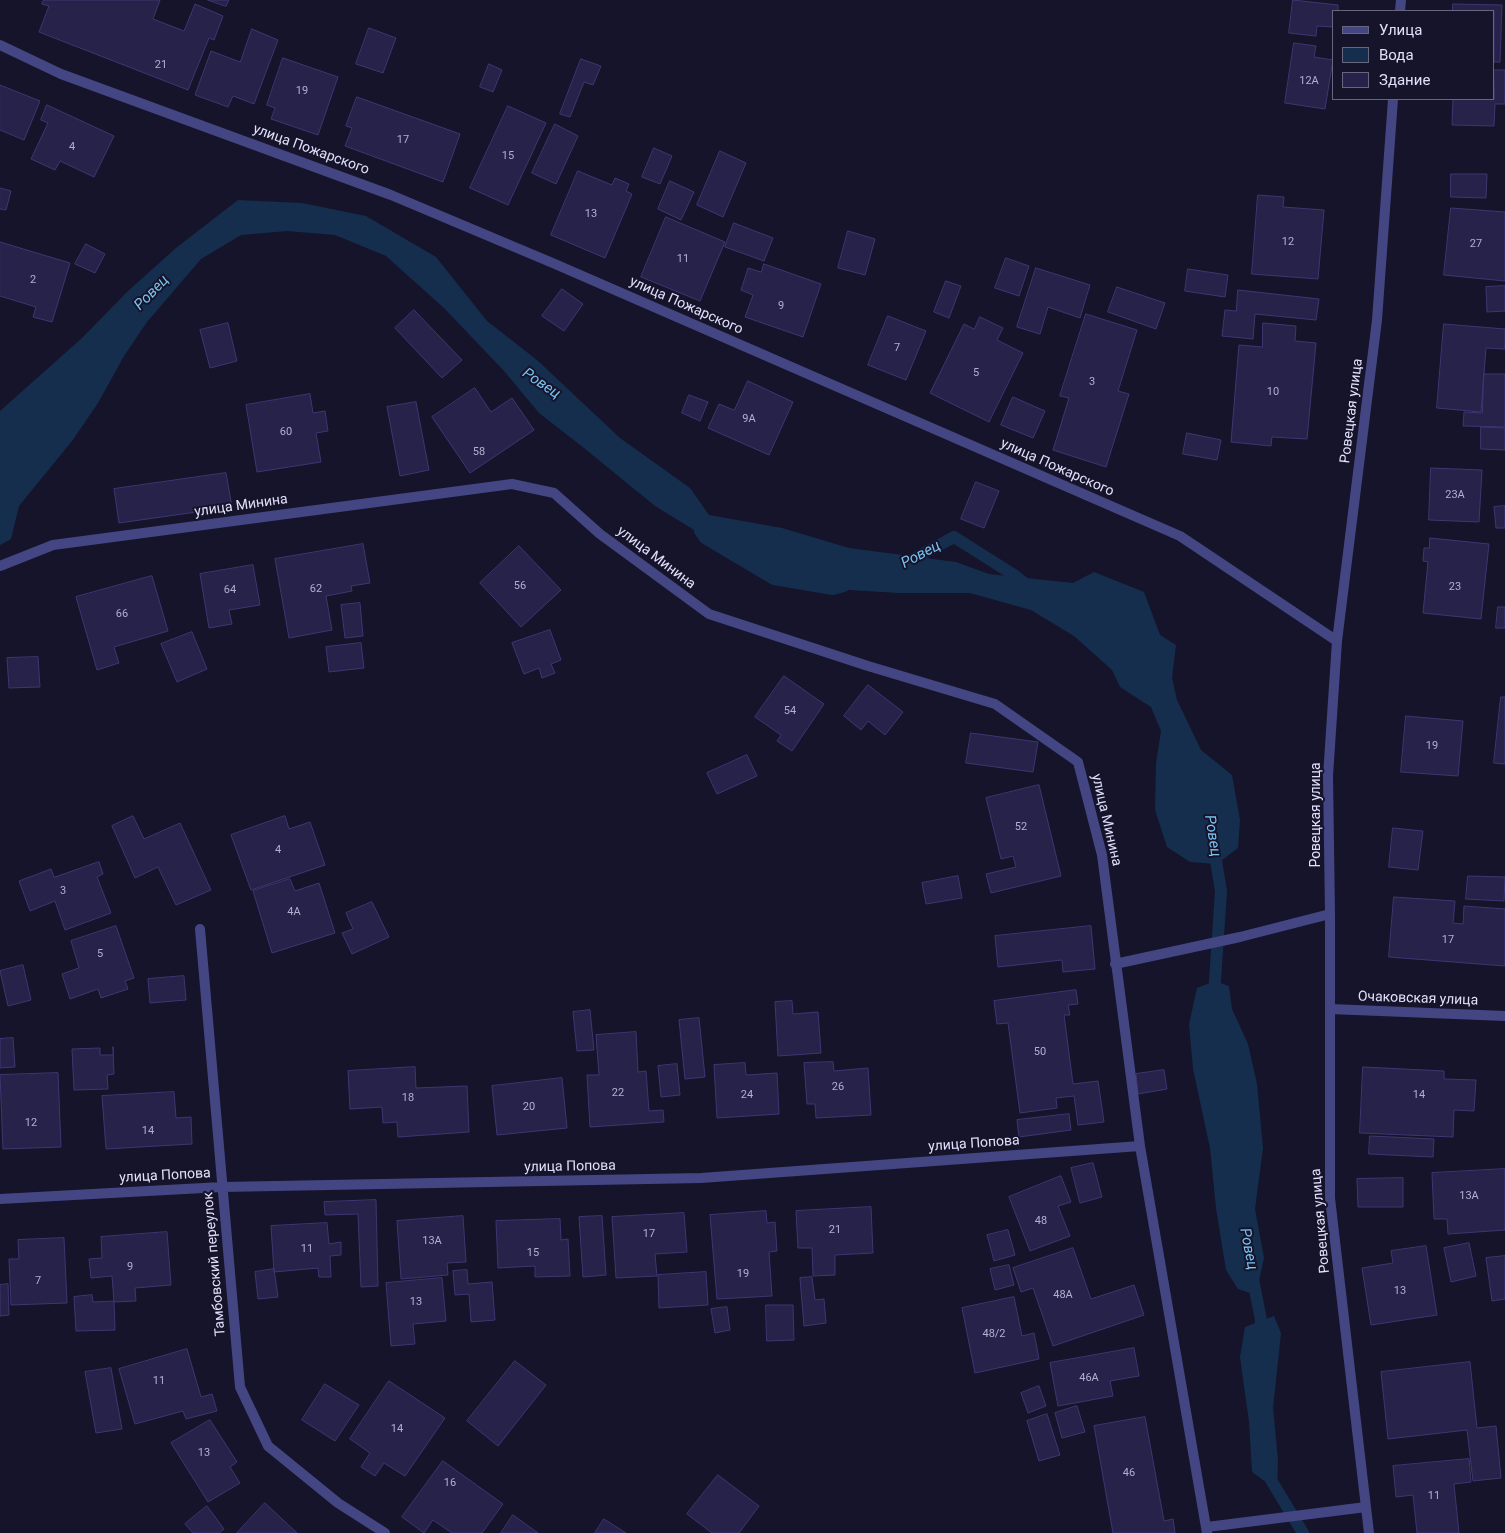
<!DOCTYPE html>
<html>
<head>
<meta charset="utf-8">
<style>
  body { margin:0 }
  #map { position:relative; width:1505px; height:1533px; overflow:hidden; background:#16142a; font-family:Roboto,sans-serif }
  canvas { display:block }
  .legend { position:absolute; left:1332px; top:10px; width:162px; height:90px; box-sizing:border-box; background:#16142a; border:1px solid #67667e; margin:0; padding:6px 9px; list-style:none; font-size:15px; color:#e1e0fc }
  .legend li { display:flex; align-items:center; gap:10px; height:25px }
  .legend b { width:25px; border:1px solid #67667e }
</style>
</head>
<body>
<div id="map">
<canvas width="1505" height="1533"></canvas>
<ul class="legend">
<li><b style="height:6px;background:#444684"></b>Улица</li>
<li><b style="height:14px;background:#152e4d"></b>Вода</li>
<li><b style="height:14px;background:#272249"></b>Здание</li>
</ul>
</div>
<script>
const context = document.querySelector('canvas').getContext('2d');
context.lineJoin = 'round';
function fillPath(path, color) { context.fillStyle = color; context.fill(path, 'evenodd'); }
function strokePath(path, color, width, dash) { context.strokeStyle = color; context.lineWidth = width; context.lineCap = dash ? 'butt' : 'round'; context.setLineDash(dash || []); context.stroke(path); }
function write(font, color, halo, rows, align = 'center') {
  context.font = font + ' Roboto,sans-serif'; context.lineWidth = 4; context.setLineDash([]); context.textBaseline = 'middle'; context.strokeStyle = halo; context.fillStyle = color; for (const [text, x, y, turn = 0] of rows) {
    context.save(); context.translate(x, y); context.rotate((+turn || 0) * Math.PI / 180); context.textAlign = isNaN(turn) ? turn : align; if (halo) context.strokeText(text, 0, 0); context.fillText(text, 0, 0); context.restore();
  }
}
const water = new Path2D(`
  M238,200L302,203L366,216L436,257L487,321L537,360L620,438L690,488L709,515L782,528L849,548L956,562L989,574L1073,583L1094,572L1144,592L1160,635L1176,645L1172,678L1177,700L1201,750L1232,775L1240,820L1238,848L1217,864L1190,862L1167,847L1155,810L1156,763L1161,731L1151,707L1120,687L1112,670L1074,636L1031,610L970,593H899L833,589L774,579L655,506L584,448L539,413L505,372L444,308L386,256L335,235L287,231L241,235L201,259L147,322L124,356L98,403L72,441L19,506L11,539L0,545V411L82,338L128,291L176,248Z
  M1215,981L1229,986L1232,1009L1248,1044L1257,1084L1263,1148L1255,1209L1264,1258L1256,1295L1238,1289L1226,1270L1216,1208L1210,1148L1193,1069L1189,1024L1197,988Z
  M1274,1316L1281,1333L1273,1408L1278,1460L1277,1490L1252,1472L1249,1422L1240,1357L1245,1327Z`);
const stream = new Path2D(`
  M700,531L705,538L774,579L833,589L844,586
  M902,565L954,537L1014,575L1030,588
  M1214,996L1221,891L1214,849
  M1253,1279L1261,1320L1260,1336
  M1268,1475L1303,1533`);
const building = new Path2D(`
  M44,0H160L153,19L184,31L195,4L223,16L214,40L209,38L188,90L39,32L49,6L42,4Z
  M208,0H229L226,6Z
  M1293,0L1338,5V11H1334V27L1317,26L1316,36L1289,33Z
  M1453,4L1502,5L1500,62H1494V11H1453Z
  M369,28L396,38L383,73L356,64Z
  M252,29L278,40L254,104L233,96L228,107L195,95L211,51L240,62Z
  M1294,43L1316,46L1314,57L1333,60L1325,109L1285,103Z
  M283,58L338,77L318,135L271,119L275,108L267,105Z
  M581,59L601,66L593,85L584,82L570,117L560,114Z
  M489,64L502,70L493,92L480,87Z
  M1494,70H1505V104H1495L1494,126L1452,125L1453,99H1494Z
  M0,85L40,101L24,140L0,130Z
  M357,97L460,134L443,182L345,146L352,128L346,126Z
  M47,105L114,136L94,177L60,161L55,170L31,159L48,123L41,120Z
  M508,106L546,123L508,205L470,188Z
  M555,124L578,136L556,184L532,173Z
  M654,148L672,156L660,184L642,177Z
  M720,151L746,163L723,217L697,205Z
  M578,171L612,185L615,178L629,184L626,191L632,194L605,258L551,235Z
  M1451,174H1487L1486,198L1451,197Z
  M670,181L694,192L681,220L658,209Z
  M0,188L11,191L6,210L0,209Z
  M1258,195L1284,197L1283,207L1324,210L1318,279L1252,274Z
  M1451,208L1505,212V281L1444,275Z
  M666,217L725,242L700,301L641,277Z
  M734,223L773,238L764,261L725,247Z
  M848,231L875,239L865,275L838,268Z
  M0,242L70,263L52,322L33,317L36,307L0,296Z
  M86,244L105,254L95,273L75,264Z
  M1006,258L1029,266L1019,296L995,288Z
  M764,264L821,284L803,337L745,317L753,295L741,290L748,268L761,272Z
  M1036,268L1090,285L1080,318L1048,307L1040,334L1017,327Z
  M1188,269L1228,275L1225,297L1185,291Z
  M946,281L961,286L949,318L934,312Z
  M1505,286V311L1487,312L1486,287Z
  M1117,287L1165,303L1156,329L1108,312Z
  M562,289L583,304L564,331L542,316Z
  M1238,290L1319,299L1316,320L1255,314L1253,339L1222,336L1225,310L1236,311Z
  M414,310L462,360L442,378L395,328Z
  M1086,314L1137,330L1118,391L1129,394L1106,467L1053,450L1069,398L1060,396Z
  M888,316L926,331L906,380L868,365Z
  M980,317L1003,328L997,340L1023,353L989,422L930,393L964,324L974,329Z
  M228,323L237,361L210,368L200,330Z
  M1263,323L1296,326L1295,341L1316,343L1307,439L1272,437L1271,446L1231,442L1239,345L1262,347Z
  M1444,324L1505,329V349L1486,348L1481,412L1437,408Z
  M1484,374H1505V427L1463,426L1464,412L1482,413Z
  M748,381L793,402L769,455L708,428L719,404L734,410Z
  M475,388L491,412L512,398L534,430L470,473L432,417Z
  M310,394L313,413L325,411L328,431L316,433L321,462L257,472L246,405Z
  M689,395L708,402L700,421L682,413Z
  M1013,397L1045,411L1033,438L1001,425Z
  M416,402L429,470L400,476L387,407Z
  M1481,427L1505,428V450L1481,449Z
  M1187,433L1221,440L1217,460L1183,454Z
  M1431,468L1482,470L1479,522L1429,520Z
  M226,473L232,507L119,523L114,489Z
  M976,482L999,491L984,528L961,519Z
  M1505,506V528H1496L1494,507Z
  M1430,538L1489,544L1481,619L1423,613L1428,562L1423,561L1424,548H1429Z
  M363,544L370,583L351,586L352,591L326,596L332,630L289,638L275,559Z
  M519,546L561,590L521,627L480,583Z
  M253,565L260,605L229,610L232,624L209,628L200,574Z
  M152,576L168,631L114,647L119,663L97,670L76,597Z
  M360,603L363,636L345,638L341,605Z
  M1498,607H1505V628H1496Z
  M550,630L561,660L551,664L555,673L542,678L539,668L524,674L512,643Z
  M192,632L207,669L177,682L161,644Z
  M361,643L364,668L329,672L326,647Z
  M38,657L40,687L9,688L7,658Z
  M784,676L824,704L792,751L777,741L781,735L755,717Z
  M868,685L903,712L885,735L868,721L861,730L844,716Z
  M1501,697H1505V764L1494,763Z
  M1406,716L1463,721L1458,776L1401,772Z
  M971,733L1038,742L1033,772L966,763Z
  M747,755L757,776L717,794L707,773Z
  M1039,785L1061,876L991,893L986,874L1016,867L1013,856L1001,859L986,798Z
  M133,816L144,839L180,823L211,890L176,905L158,867L135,878L112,826Z
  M285,816L289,829L310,822L325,865L251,890L231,835Z
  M1393,828L1423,831L1418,870L1389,867Z
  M99,862L103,874L97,877L111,913L65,930L55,901L30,911L19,881L51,869L54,877Z
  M958,876L962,898L926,904L922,883Z
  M1468,876L1505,877L1504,901L1466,899Z
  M290,879L295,891L319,883L335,933L272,953L253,891Z
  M1394,897L1455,901L1453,923L1463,924L1464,906L1505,909V966L1389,957Z
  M372,902L389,937L352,954L342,933L353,929L346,913Z
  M116,926L134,978L125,981L128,989L101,998L98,989L70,999L62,974L79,968L71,941Z
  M1091,926L1095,969L1063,972L1062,960L998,967L995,936Z
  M23,965L31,1000L8,1006L0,971Z
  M184,976L186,1000L150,1003L148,979Z
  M1076,990L1078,1004L1068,1005L1070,1015H1064L1073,1084L1098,1081L1104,1122L1078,1125L1074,1096L1056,1098L1057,1108L1020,1113L1008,1023L997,1024L994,1001Z
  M792,1001L793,1014L818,1012L821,1053L778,1056L775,1002Z
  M590,1010L594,1050L577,1051L573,1012Z
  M699,1018L705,1077L685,1079L679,1020Z
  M636,1032L638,1072L646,1071L649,1111L663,1110L664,1122L590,1127L587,1075H599L596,1035Z
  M13,1038L15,1067L0,1068V1039Z
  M113,1047L114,1074L107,1075L108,1089L74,1090L72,1049L100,1048V1055H113Z
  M833,1062L834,1071L868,1068L871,1115L816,1118L815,1104H807L804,1063Z
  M745,1063L746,1075L777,1073L779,1114L717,1118L714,1065Z
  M677,1064L680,1095L661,1097L658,1066Z
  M415,1067L416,1088L467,1086L469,1132L398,1137L397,1122L383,1123L382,1107L350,1109L348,1071Z
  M1363,1067L1444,1071V1079L1476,1080L1474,1111L1454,1110L1453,1137L1360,1133Z
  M1164,1070L1167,1089L1138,1094L1136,1074Z
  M58,1073L61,1147L3,1149L0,1075Z
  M562,1078L567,1128L497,1135L492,1086Z
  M174,1092L176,1118L191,1117L192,1144L106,1149L102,1096Z
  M1069,1114L1071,1130L1019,1137L1017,1120Z
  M1370,1136L1434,1139L1433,1157L1369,1154Z
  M1093,1163L1102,1197L1080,1203L1071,1168Z
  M1505,1169V1230L1448,1234L1447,1219H1434L1432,1173Z
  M1061,1176L1071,1202L1058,1206L1070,1236L1030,1251L1009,1197Z
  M1403,1178V1207H1358L1357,1179Z
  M376,1200L378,1286L361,1287L358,1214L325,1215L324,1202Z
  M871,1207L873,1253L835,1255V1275L813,1276L812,1248H798L796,1211Z
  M766,1211L767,1223L775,1222L777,1251L769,1252L772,1296L717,1299L710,1215Z
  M684,1213L687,1252L655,1254L657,1276L616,1278L612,1217Z
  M463,1216L466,1262L447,1263L448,1275L401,1279L397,1221Z
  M602,1216L606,1275L583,1277L579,1217Z
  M560,1219L561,1240L568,1239L570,1276L535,1277V1266L498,1268L496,1221Z
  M327,1223L329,1244L341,1242V1255L330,1256L331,1277H319L318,1268L274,1272L271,1226Z
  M1008,1230L1015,1255L994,1261L987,1235Z
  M167,1232L171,1285L135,1288L136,1301L114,1302L112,1276L91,1278L89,1259L102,1258L101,1237Z
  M64,1238L67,1303L11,1305L9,1259H19L18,1240Z
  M1469,1243L1476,1276L1451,1282L1444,1248Z
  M1426,1246L1437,1315L1371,1325L1362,1268L1393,1263L1391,1251Z
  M1073,1248L1091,1299L1134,1285L1144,1315L1053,1346L1033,1288L1021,1292L1013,1268Z
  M1505,1256V1299L1492,1301L1486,1258Z
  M1009,1265L1014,1285L995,1290L990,1269Z
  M274,1269L278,1297L258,1299L255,1272Z
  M467,1270L468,1284L492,1282L495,1320L471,1322L469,1294L455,1295L453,1271Z
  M706,1272L708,1305L659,1308L658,1275Z
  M812,1277L815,1300L824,1299L826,1323L804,1326L800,1278Z
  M442,1278L446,1321L413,1324L415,1344L391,1346L386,1283Z
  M8,1284L9,1315L0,1316V1285Z
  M92,1295L93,1302L114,1301L115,1330L76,1331L74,1297Z
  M1014,1297L1022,1336L1034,1333L1039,1359L975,1373L962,1308Z
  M766,1305H793L794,1340L767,1341Z
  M727,1307L730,1330L715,1333L711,1309Z
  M1134,1348L1139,1376L1110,1381L1113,1396L1058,1406L1050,1363Z
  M187,1349L201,1397L212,1394L217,1411L186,1419L183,1411L135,1424L119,1369Z
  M515,1361L546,1385L498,1446L467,1421Z
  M1470,1362L1477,1428L1496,1426L1501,1478L1473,1481L1467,1430L1388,1439L1381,1372Z
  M111,1368L122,1429L96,1433L85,1372Z
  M389,1381L445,1418L405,1476L384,1463L375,1476L361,1467L370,1453L350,1439Z
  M325,1384L359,1405L335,1441L302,1420Z
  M1039,1386L1046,1406L1028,1413L1021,1393Z
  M1077,1406L1085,1432L1062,1438L1055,1413Z
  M1047,1414L1060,1455L1039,1461L1027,1421Z
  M1145,1417L1164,1521L1173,1519L1175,1533H1113L1094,1426Z
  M210,1420L237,1462L230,1467L240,1483L208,1502L171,1443Z
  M1469,1459L1471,1482L1454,1484L1459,1533H1417L1413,1495L1396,1497L1393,1466Z
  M443,1461L503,1504L482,1533H452L433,1520L424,1533L402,1517Z
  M718,1475L759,1506L739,1533H712L687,1514Z
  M265,1503L297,1533H237Z
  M207,1506L224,1529L219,1533H193L185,1524Z
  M513,1515L538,1533H501Z
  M604,1519L626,1533H595Z`);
const minor = new Path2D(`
  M1400,11L1401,0
  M0,45L61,74L391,195L555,264L1180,536L1337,641
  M0,566L53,545L512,484L554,493L600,534L709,614L868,666L995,704L1078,762L1102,855L1140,1146L1207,1533
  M200,929L240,1387L268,1446L338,1503L385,1533
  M1115,964L1240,937L1330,914
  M1330,1009L1505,1016
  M0,1199L222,1187L701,1178L1140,1146
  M1207,1527L1366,1507
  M1369,1533L1330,1198V914L1328,776L1337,641L1377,320L1393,99`);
const numberNames = [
  ["21",161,65],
  ["12А",1309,81],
  ["19",302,91],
  ["17",403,140],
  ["4",72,147],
  ["15",508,156],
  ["13",591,214],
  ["12",1288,242],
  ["27",1476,244],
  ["11",683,259],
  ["2",33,280],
  ["9",781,306],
  ["7",897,348],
  ["5",976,373],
  ["3",1092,382],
  ["10",1273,392],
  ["9А",749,419],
  ["60",286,432],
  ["58",479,452],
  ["23А",1455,495],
  ["56",520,586],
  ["23",1455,587],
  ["62",316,589],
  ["64",230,590],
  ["66",122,614],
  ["54",790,711],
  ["19",1432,746],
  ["52",1021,827],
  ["4",278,850],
  ["3",63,891],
  ["4А",294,912],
  ["17",1448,940],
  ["5",100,954],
  ["50",1040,1052],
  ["26",838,1087],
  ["22",618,1093],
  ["24",747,1095],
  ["14",1419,1095],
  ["18",408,1098],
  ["20",529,1107],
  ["12",31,1123],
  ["14",148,1131],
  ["13А",1469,1196],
  ["48",1041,1221],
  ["21",835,1230],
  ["17",649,1234],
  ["13А",432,1241],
  ["11",307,1249],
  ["15",533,1253],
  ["9",130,1267],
  ["19",743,1274],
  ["7",38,1281],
  ["13",1400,1291],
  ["48А",1063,1295],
  ["13",416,1302],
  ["48/2",994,1334],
  ["46А",1089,1378],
  ["11",159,1381],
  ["14",397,1429],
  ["13",204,1453],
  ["46",1129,1473],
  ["16",450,1483],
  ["11",1434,1496]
];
const streetNames = [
  ["улица Пожарского",311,150,20],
  ["улица Пожарского",686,306,24],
  ["Ровецкая улица",1352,411,-83],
  ["улица Пожарского",1057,468,24],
  ["улица Минина",241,506,-8],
  ["улица Минина",656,558,37],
  ["Ровецкая улица",1316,815,-90],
  ["улица Минина",1106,820,77],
  ["Очаковская улица",1418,999,2],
  ["улица Попова",974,1144,-4],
  ["улица Попова",570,1167,-1],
  ["улица Попова",165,1176,-3],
  ["Ровецкая улица",1321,1221,-95],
  ["Тамбовский переулок",215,1264,-95]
];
const waterNames = [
  ["Ровец",152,293,-46],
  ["Ровец",541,384,34],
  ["Ровец",921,555,-28],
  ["Ровец",1212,836,81],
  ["Ровец",1248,1249,79]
];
fillPath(water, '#152e4d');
strokePath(stream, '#152e4d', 12);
fillPath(building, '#272249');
strokePath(building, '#3e3672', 1);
strokePath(minor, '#444684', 10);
write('11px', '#b2b0cf', null, numberNames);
write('14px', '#e1e0fc', '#16142a', streetNames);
write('italic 15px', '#79c2f1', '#16142a', waterNames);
</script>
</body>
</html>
